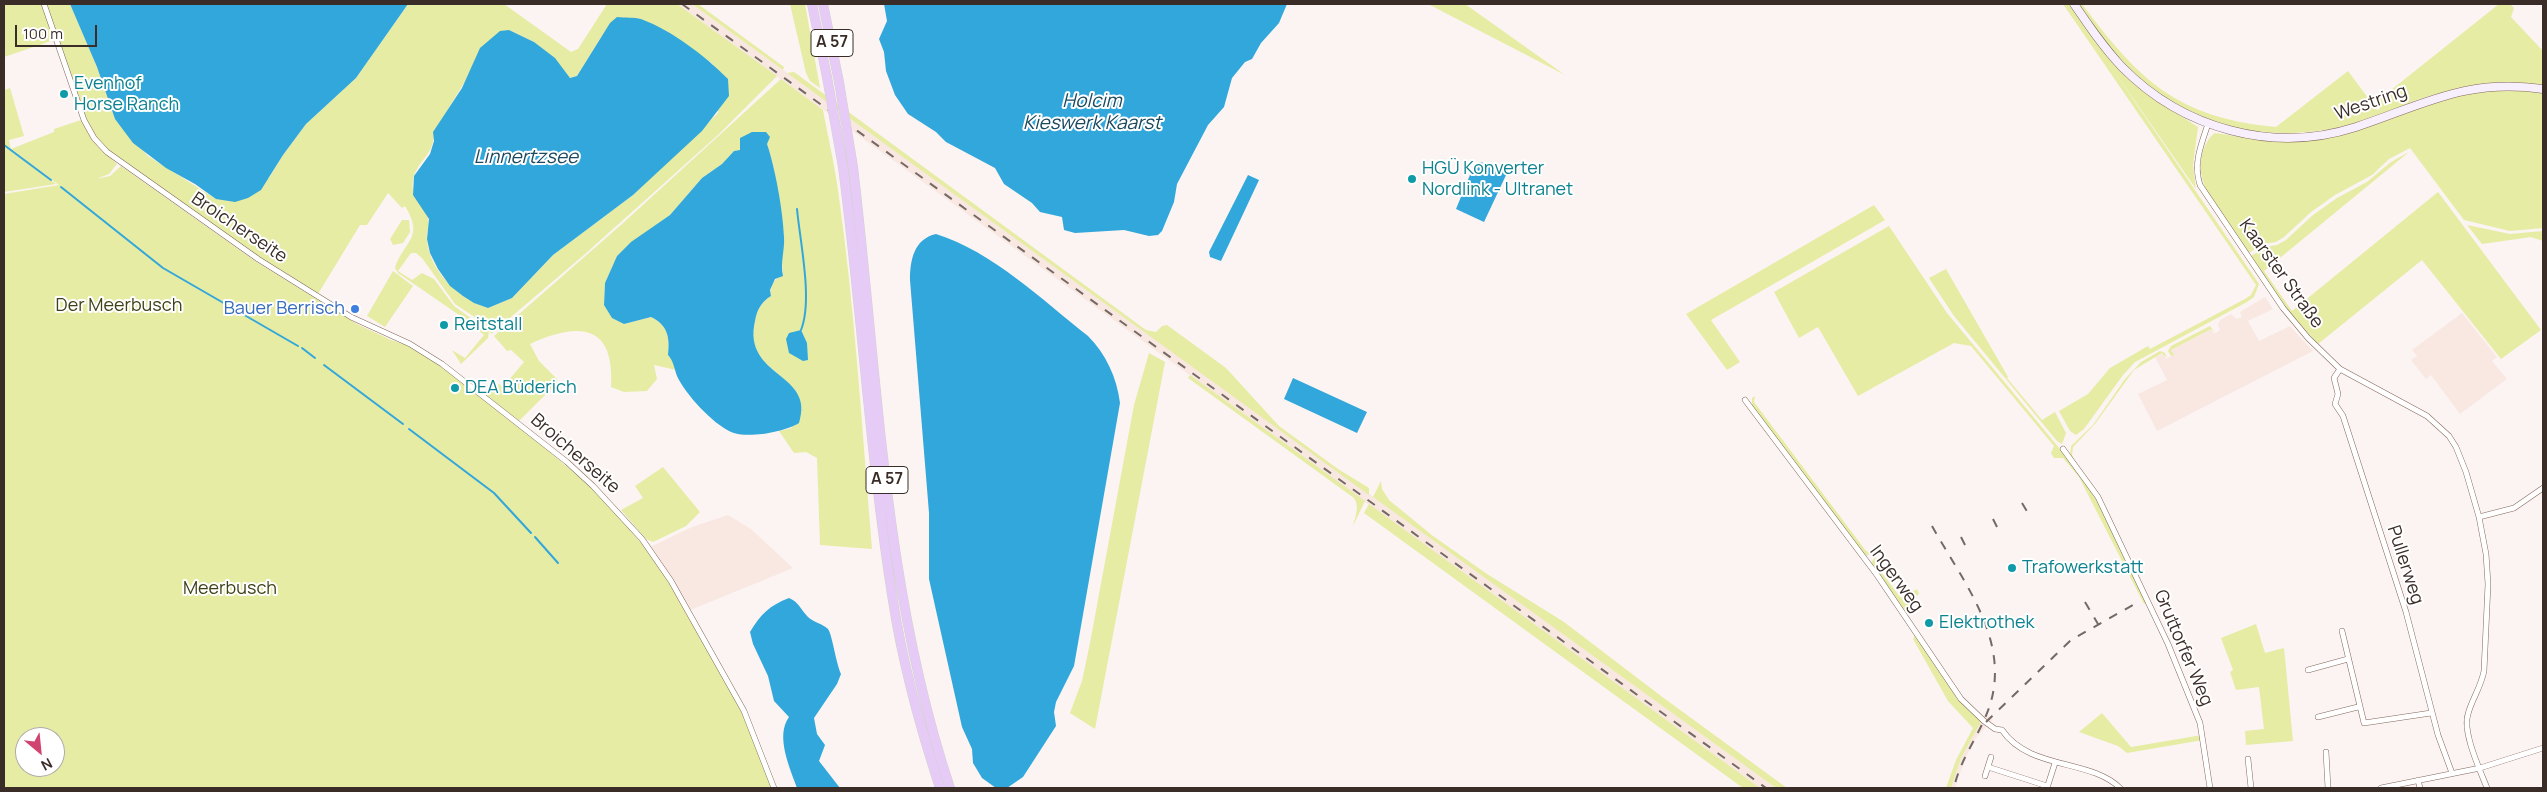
<!DOCTYPE html>
<html>
<head>
<meta charset="utf-8">
<style>
  body { margin:0 }
  #map { position:relative; width:2547px; height:792px; overflow:hidden; background:#fbf4f2; font-family:Manrope,sans-serif }
  canvas { display:block }
  .frame { position:absolute; inset:0; border:5px solid #3a2d28; pointer-events:none }
  .north { position:absolute; left:15px; top:727px; width:50px; height:50px; box-sizing:border-box; background:#fff; border:1px solid #b0aba9; border-radius:50%; rotate:152deg; font-size:14px; font-weight:700; line-height:20px; text-align:center; color:#3a2d28 }
  .north::after { content:''; display:block; margin:auto; width:18px; height:22px; background:#d14470; clip-path:polygon(50% 0,100% 100%,50% 72%,0 100%) }
  .scale { position:absolute; left:15px; top:25px; width:82px; height:22px; box-sizing:border-box; border:2px solid #3a2d28; border-top:0; padding-left:6px; font-size:15px; line-height:18px; white-space:nowrap; color:#3a2d28; -webkit-text-stroke:4px #fff; paint-order:stroke }
</style>
</head>
<body>
<div id="map">
<canvas width="2547" height="792"></canvas>
<div class="frame"></div>
<div class="north">N</div>
<div class="scale">100 m</div>
</div>
<script>
const context = document.querySelector('canvas').getContext('2d');
context.lineJoin = 'round';
function fillPath(path, color) { context.fillStyle = color; context.fill(path, 'evenodd'); }
function strokePath(path, color, width, dash) { context.strokeStyle = color; context.lineWidth = width; context.lineCap = dash ? 'butt' : 'round'; context.setLineDash(dash || []); context.stroke(path); }
function write(font, color, halo, rows, align = 'center') {
  context.font = font + ' Manrope,sans-serif'; context.lineWidth = 4; context.setLineDash([]); context.textBaseline = 'middle'; context.strokeStyle = halo; context.fillStyle = color; for (const [text, x, y, turn = 0] of rows) {
    context.save(); context.translate(x, y); context.rotate((+turn || 0) * Math.PI / 180); context.textAlign = isNaN(turn) ? turn : align; if (halo) context.strokeText(text, 0, 0); context.fillText(text, 0, 0); context.restore();
  }
}
const built = new Path2D(`
  M677,4H692L1776,788H1760Z
  M2265,297L2273,309L2248,321L2259,341L2290,326L2313,351L2157,431L2138,394L2167,380L2155,357L2163,353L2166,359L2173,355L2171,350L2211,329L2214,334L2220,330L2218,325L2220,320L2231,314L2237,319L2242,317L2240,312Z
  M2462,313L2497,357L2492,361L2507,379L2460,414L2431,375L2426,379L2411,360L2417,356L2412,350Z
  M728,515L751,529L793,568L688,611L648,548L692,527Z
  M1985,714L1993,719L1976,738L1965,759L1955,788H1951L1961,758Z`);
const green = new Path2D(`
  M4,4H42L54,40L4,57Z
  M46,4H70L97,67L115,119L148,156L216,199L269,178L283,155L306,124L356,78L408,4H504L571,52L578,49L607,4H677L777,76L718,135L585,254L491,334L485,324L455,304L422,258L416,253H411L398,271L412,280L422,273L434,279L454,306L489,331L488,338L461,364L452,350L465,358L484,335L462,317L398,273L395,268C404,240 425,239 405,206L402,208L388,193L367,225H360L318,294L258,257L112,154L94,136L85,119ZM617,17L664,31L713,64L718,113L633,195L553,255L512,298L488,308C459,299 430,272 427,240C426,233 430,225 428,218C422,202 408,196 414,176C420,158 434,155 434,132L470,73L509,30L534,42L570,78L577,76L601,37Z
  M692,4H698L784,67L783,70Z
  M790,4H805L820,88L810,81L806,73Z
  M1428,4H1465L1565,75Z
  M2063,4H2071L2153,98L2198,127L2193,165L2196,189L2107,61L2259,284L2254,297L2247,302L2135,362L2123,375L2084,429L2076,435L2070,431L2059,411L2088,394L2110,368L2148,346L2150,349L2245,299L2251,295L2256,285Z
  M2078,4H2082C2139,80 2177,118 2276,127L2348,71L2377,110L2380,109L2376,102L2499,4H2510L2514,8L2511,17L2543,51V86C2499,82 2459,85 2417,100C2398,107 2380,117 2360,122C2274,147 2191,130 2126,67C2107,48 2093,25 2078,4Z
  M794,72L1146,330L1156,332L1162,326L1167,325L1226,368L1279,426L1338,469L1369,488V495L787,73Z
  M781,79L823,110C828,137 834,162 838,190C855,309 862,429 872,549L820,545L817,458L806,452L794,453L779,431L792,428L795,390C774,366 746,360 755,321C757,310 761,302 771,296C769,286 774,279 783,275L774,168L767,144L741,145L740,150L734,151L722,164L702,178L670,215L632,242L617,256L605,283L604,305L624,324L651,317C668,325 670,338 668,355L674,362L676,370L654,365L657,379L647,391L624,392L611,387C615,323 578,322 530,344L539,361L557,379V383L519,421L487,396L499,384L503,387L524,362L511,350L507,351L494,336L622,224Z
  M10,88L24,136L9,140L11,149L54,132V129L81,120L98,146L117,164L109,174L96,179L110,176L121,166L255,261L357,324L391,340L406,345L439,365L520,427L597,492L661,566L744,712L774,788H4V194L59,185L21,158L56,184L4,192V90ZM25,737H55V767H25Z
  M2515,89L2543,92V228L2510,231L2464,220L2410,148L2389,159L2372,175L2335,195L2311,212L2284,237L2276,242L2263,244L2249,253C2229,224 2189,186 2204,148C2207,142 2209,137 2215,133L2263,140L2307,139L2472,91Z
  M2409,152L2264,271L2292,311L2438,192L2541,330L2501,359L2422,260L2318,344L2290,313L2251,256L2265,247L2277,245L2286,240L2313,215L2337,198L2367,182L2391,162Z
  M1874,205L1885,220L1711,320L1740,362L1727,370L1686,314Z
  M402,220H409L410,232L403,243L393,245L390,239Z
  M2467,225L2510,234L2543,231V241L2531,237L2482,244Z
  M1889,226L1947,313L2089,484L2149,602L2144,604L2079,477L2063,458H2054L2051,453L2054,446L1971,346L1954,343L1858,396L1818,327L1799,338L1774,292Z
  M1946,269L2008,377L2007,378L2042,420L2055,412L2066,433L2062,444L2057,441L1954,316L1929,278Z
  M393,271L413,286L385,327L367,316Z
  M2210,326L2215,333L2211,329L2171,350L2174,355L2171,356L2168,351L2171,346Z
  M2160,351L2165,353L2167,358L2162,353L2134,370L2095,424L2073,447L2072,455L2076,464L2070,456L2071,446L2093,425L2125,379L2141,362Z
  M1149,353L1165,362L1095,729L1070,713L1082,681L1090,643L1134,405Z
  M1190,375L1365,501L1353,526C1355,517 1360,507 1354,498L1188,378Z
  M1755,396L1754,402L1866,551L1874,553L1865,556L1752,407V398Z
  M663,467L700,512L686,526L653,542L646,539L621,510L643,498L635,486Z
  M1381,481L1382,489L1389,500L1433,536L1487,574L1564,622L1661,696L1787,788H1776L1373,497Z
  M1369,504L1760,788H1743L1364,513Z
  M1876,556L1875,564L1901,598L1917,589L1919,594L1906,602L1912,605L1905,614L1870,564Z
  M2256,624L2265,653L2284,648L2293,741L2246,745L2245,731L2264,729L2259,687L2236,690L2230,672L2233,670L2221,638Z
  M1916,633L1948,682L1982,720L1961,758L1951,788H1946L1956,760L1973,728L1948,701L1913,639Z
  M2102,713L2131,747L2202,735L2203,740L2127,753L2118,746L2079,732Z`);
const water = new Path2D(`
  M70,4H408L356,78L306,124L283,155L261,190L248,198L235,202L216,199L195,184L166,168L133,143L115,119L97,67Z
  M884,4H1287L1279,23L1261,43L1252,59L1245,62L1232,78L1224,107L1208,125L1177,184L1174,202L1162,231L1158,235L1149,236L1124,230L1075,233L1064,230L1062,217L1040,212L1032,203L1004,184L995,168L946,142L936,132L908,114L895,95L886,71L884,52L879,39L887,21Z
  M617,17C625,18 634,17 641,19C673,31 705,56 728,79L729,96L702,131L633,195L553,255L512,298L488,308L474,303L463,296L450,286L438,269L430,253L427,239L429,219L413,195L414,176L430,154L434,141L433,132L462,88L480,48L500,31L509,30L534,42L555,58L570,78L577,76L610,23Z
  M752,132H766L770,137L767,144C775,167 783,211 784,237C785,250 780,262 783,276L775,279L770,290L771,296C761,302 757,310 755,321C742,378 816,372 799,423C785,432 747,439 731,432C712,423 686,395 677,376C674,368 674,362 668,355C670,338 668,325 651,317L624,324L612,318L604,305L605,283L617,256L631,242L670,215L702,178L722,164L734,151L740,150V138Z
  M1481,162L1507,173L1484,222L1456,209L1474,165Z
  M1248,175L1259,180L1221,261L1210,257L1209,252Z
  M936,234C993,252 1041,299 1088,336C1106,354 1117,378 1120,403L1074,666L1056,702L1054,712L1056,726L1023,777L1007,788H996L982,778L973,763L972,749L962,727L929,579V513L910,280C910,260 914,239 936,234Z
  M801,330L807,343L808,360L803,361L789,353L786,339L789,333Z
  M1293,378L1367,412L1357,433L1284,399Z
  M789,598C799,602 800,609 808,617C813,622 823,624 828,629C832,634 836,663 841,674L837,684L814,718L817,734L825,745L819,761L840,788H797C790,768 775,736 789,717L774,701L768,676L753,644L750,632C760,615 770,605 789,598Z`);
const stream = new Path2D(`
  M4,145L51,180
  M61,187L163,268L298,346
  M797,209C800,242 813,300 801,330
  M302,348L315,358
  M324,365L403,424
  M409,429L494,493L531,533
  M535,537L558,563`);
const street = new Path2D(`
  M44,4L84,120L94,138L107,152L258,259L351,317L410,344L442,364L567,462L593,486L642,539L671,581L744,711L774,788
  M2208,124C2201,145 2193,164 2200,185L2283,308L2308,338L2340,369L2427,416L2449,436L2456,447L2466,472L2479,517L2486,554L2488,584L2484,671C2481,687 2472,699 2468,714C2462,732 2480,770 2487,788
  M2340,369L2334,378L2338,394L2335,404L2343,416L2406,612L2438,735L2452,773
  M1745,400L1877,575L1961,699L1984,721L1995,729L2002,730C2029,770 2091,759 2120,788
  M2063,449L2098,497L2168,644L2200,723L2210,788
  M2479,517L2514,508L2543,488
  M2342,631L2364,723L2431,713
  M2308,670L2348,659
  M2318,717L2358,707
  M2326,752L2328,788
  M2248,759L2251,788
  M1988,767L2047,786
  M1985,776L1991,757
  M2418,780L2420,788
  M2047,788L2055,763
  M2381,788L2480,768L2543,748`);
const secondary = new Path2D(`
  M2074,4C2089,26 2104,48 2122,67C2183,129 2273,154 2356,127C2425,104 2467,78 2543,89`);
const highway = new Path2D(`
  M812,4L827,77
  M823,4L839,82
  M843,167C862,312 870,457 893,601C903,665 920,727 940,788
  M853,167C878,375 883,588 950,788`);
const rail = new Path2D(`
  M682,4L1766,788
  M2022,503L2028,513
  M1993,519L1998,529
  M1932,526C1963,582 2012,641 1989,708C1979,736 1960,759 1954,788
  M1961,537L1966,547
  M2085,602L2098,624
  M1986,722L2071,640L2140,601`);
const highwayBridge = new Path2D(`
  M827,77L843,167
  M839,82L853,167`);
const markers = [
  [64,94,5,"#0f9aa8"],
  [1412,179,5,"#0f9aa8"],
  [355,309,5,"#3f7fe0"],
  [444,325,5,"#0f9aa8"],
  [455,388,5,"#0f9aa8"],
  [2012,568,5,"#0f9aa8"],
  [1929,623,5,"#0f9aa8"]
];
const shields = [
  [832,43,42],
  [887,480,42]
];
const shieldNames = [
  ["A 57",832,43],
  ["A 57",887,480]
];
const cultureNames = [
  ["Evenhof",74,84],
  ["Horse Ranch",74,105],
  ["HGÜ Konverter",1422,169],
  ["Nordlink - Ultranet",1422,190],
  ["Reitstall",454,325],
  ["DEA Büderich",465,388],
  ["Trafowerkstatt",2022,568],
  ["Elektrothek",1939,623]
];
const streetNames = [
  ["Westring",2371,103,-19],
  ["Broicherseite",239,228,34],
  ["Kaarster Straße",2281,274,54],
  ["Broicherseite",575,454,41],
  ["Pullerweg",2405,565,72],
  ["Ingerweg",1896,579,54],
  ["Gruttorfer Weg",2183,648,67]
];
const parkNames = [
  ["Der Meerbusch",119,306],
  ["Meerbusch",230,589]
];
const shopNames = [
  ["Bauer Berrisch",345,309]
];
const waterNames = [
  ["Holcim",1092,102],
  ["Kieswerk Kaarst",1092,124],
  ["Linnertzsee",526,158]
];
fillPath(built, '#f9e8e2');
fillPath(green, '#e6eca4');
fillPath(water, '#32a7db');
strokePath(stream, '#32a7db', 2);
strokePath(street, '#84675c', 6);
strokePath(secondary, '#84675c', 9);
strokePath(highway, '#d4d1d0', 10);
strokePath(street, '#fff', 5);
strokePath(secondary, '#f8effd', 8);
strokePath(highway, '#e6cbf7', 9);
strokePath(rail, '#746965', 2, [9, 9]);
strokePath(highwayBridge, '#d4d1d0', 10, []);
strokePath(highwayBridge, '#e6cbf7', 9);
for (const [x, y, r, color] of markers) { const dot = new Path2D(); dot.arc(x, y, r, 0, 2 * Math.PI); context.fillStyle = color; context.fill(dot); strokePath(dot, '#fff', 2); }
for (const [x, y, w] of shields) { const box = new Path2D(); box.roundRect(x - w / 2, y - 13.5, w, 27, 4); context.fillStyle = '#fff'; context.fill(box); strokePath(box, '#3a2d28', 1); }
write('bold 16px', '#3a2d28', null, shieldNames);
write('18px', '#0d838f', '#fff', cultureNames, 'left');
write('18px', '#3a2d28', '#fff', streetNames);
write('18px', '#3f4117', '#fff', parkNames);
write('18px', '#366cbe', '#fff', shopNames, 'right');
write('italic 19px', '#1b495f', '#fff', waterNames);
</script>
</body>
</html>
